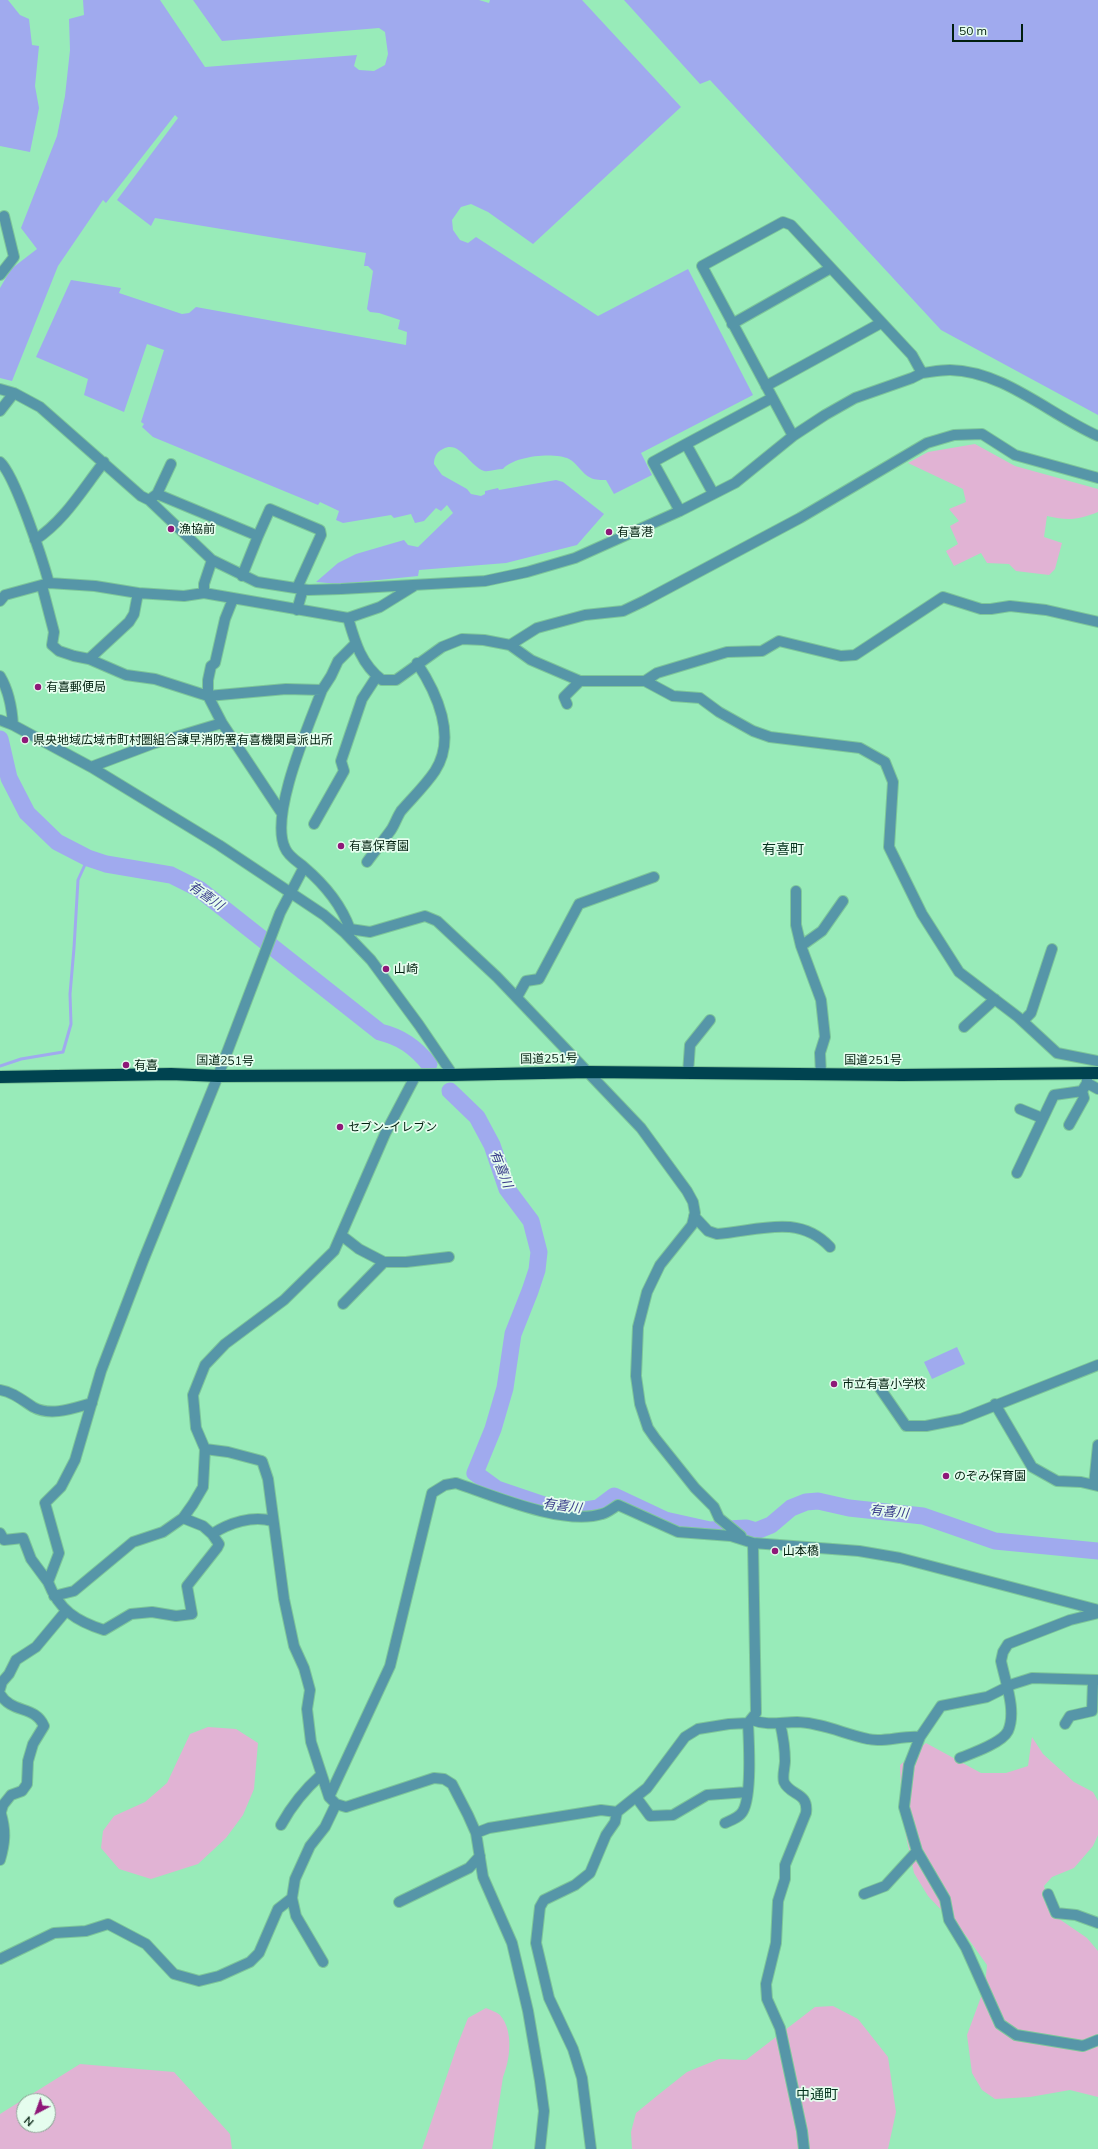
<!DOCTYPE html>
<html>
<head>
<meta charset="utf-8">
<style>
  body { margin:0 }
  #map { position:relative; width:1098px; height:2149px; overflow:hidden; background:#98ebb9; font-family:Mulish,sans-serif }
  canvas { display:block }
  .north { position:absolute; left:16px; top:2093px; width:40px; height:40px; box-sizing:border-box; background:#e5fdee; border:1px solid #89a494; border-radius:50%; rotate:221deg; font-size:11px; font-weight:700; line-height:16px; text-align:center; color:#001f0e }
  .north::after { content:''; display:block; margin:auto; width:14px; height:18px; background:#8e1878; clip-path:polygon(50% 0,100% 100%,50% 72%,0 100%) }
  .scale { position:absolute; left:952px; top:24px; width:71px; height:18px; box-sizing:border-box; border:2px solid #001f0e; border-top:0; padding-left:5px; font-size:12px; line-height:14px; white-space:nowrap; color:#001f0e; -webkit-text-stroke:3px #e5fdee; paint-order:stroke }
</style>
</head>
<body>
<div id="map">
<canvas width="1098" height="2149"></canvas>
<div class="north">N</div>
<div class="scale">50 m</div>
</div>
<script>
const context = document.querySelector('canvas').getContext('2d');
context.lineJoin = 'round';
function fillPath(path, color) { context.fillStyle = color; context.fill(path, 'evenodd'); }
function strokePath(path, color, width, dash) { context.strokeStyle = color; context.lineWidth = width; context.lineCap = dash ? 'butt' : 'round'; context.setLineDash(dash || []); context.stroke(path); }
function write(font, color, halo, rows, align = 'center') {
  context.font = font + ' Mulish,"Noto Sans JP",sans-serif'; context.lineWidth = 3.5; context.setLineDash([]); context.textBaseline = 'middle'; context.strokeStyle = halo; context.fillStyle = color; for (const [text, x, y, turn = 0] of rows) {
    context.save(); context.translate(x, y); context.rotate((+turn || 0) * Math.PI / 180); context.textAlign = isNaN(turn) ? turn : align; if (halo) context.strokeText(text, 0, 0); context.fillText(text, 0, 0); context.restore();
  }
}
const green = new Path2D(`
  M975,444L1015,466L1098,489V512C1078,520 1068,521 1047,516L1044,537L1062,543L1055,569L1049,575L1016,571L1009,564L987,563L981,553L954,566L946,551L958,544L950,526L959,521L949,509L966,502L963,489L908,463L928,452Z
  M208,1727L236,1729L258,1743L254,1789L243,1815L226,1838L198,1864L151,1879L119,1869L101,1848L103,1831L114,1816L145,1802L167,1783L190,1734Z
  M1032,1737L1043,1754L1074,1782L1093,1792L1098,1801V1835L1093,1846L1074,1868L1052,1877L1044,1886L1052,1914L1087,1938L1098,1951V2097L1070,2090L1030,2097L995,2099L982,2090L972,2073L967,2035L985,1986L987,1965L967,1937L928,1896L914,1873L902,1817L900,1765L926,1743L981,1773H1006L1028,1766Z
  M833,2006L858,2019L888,2057L896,2112L888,2149H632L631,2132L636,2113L658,2095L687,2072L719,2059L746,2060L815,2007Z
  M486,2008C490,2010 497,2012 500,2015C514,2031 510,2060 503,2077L492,2149H422L457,2046L468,2018Z
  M80,2064L174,2072L230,2134L232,2149H0V2114ZM24,2101H48V2125H24Z`);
const water = new Path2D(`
  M0,0H8L20,15L29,19L32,45L39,46L35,86L39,108L30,152L0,146Z
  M83,0H479L489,3L490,0H582L681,107L533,244L488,212L471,204L461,207L452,220L453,230L460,240L468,243L476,237L598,316L688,269L753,395L641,453L652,475L614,494L606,480C602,480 595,480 591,478C582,474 577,463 569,459C554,452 514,456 503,469C497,469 489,472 484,471C469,466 460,440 443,449C436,452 434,458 434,464L442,475L467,489L471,494L481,496L485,494V491L498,488L499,490L556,480L563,482L604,514L577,545L506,563L419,570L418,576L339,584L316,582L338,563L356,554L404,540L408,545L418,547L453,513L447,505L441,511L436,508L424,521L415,523L411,514L394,518L391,515L343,523L336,520L339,511L320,502L318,505L153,437L142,427L144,424L141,422L164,350L147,344L124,412L84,395L88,379L36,357L71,280L121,288L119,293L182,314L189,313L196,307L406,345L407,332L398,329L400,320L379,313L370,312L367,309L373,271L368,266H364L366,253L155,218L151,226L117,200L178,118L175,115L106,203L103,200L58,266L12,381L0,378V288L11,269L37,249L21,228L57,136L65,96L70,50L69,19L84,15Z
  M624,0H1098V415L941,330L710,80L700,84Z
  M957,1347L965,1364L932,1379L924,1362Z`);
const pier = new Path2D(`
  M160,0H193L222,41L379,28L385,32L388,54L385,65L374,71L359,70L354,66L357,55L205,67Z`);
const stream = new Path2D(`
  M0,1066L21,1059L63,1052L71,1024L70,994L74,948L78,880L88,858`);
const river = new Path2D(`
  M0,739L9,778L27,813L57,842L88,858L106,864L171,875L199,889L380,1032C401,1037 415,1047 429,1064
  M450,1091L477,1117L492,1145L507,1189L531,1221L539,1252L537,1270L530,1291L513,1334L505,1388L493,1429L475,1473L497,1489L550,1507L580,1511L598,1508L614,1496L665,1520L710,1530L746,1528L756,1531L771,1525L791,1508L806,1502L818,1501L849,1508L923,1516L995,1541L1098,1551`);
const minor = new Path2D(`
  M0,275L14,257L4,216
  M732,324L831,268
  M922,373C931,372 940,370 950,370C1004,371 1050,415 1098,436
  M766,386L881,323
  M0,389L14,393L40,407L141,496L149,500L212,560L257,582L308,590L341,589L485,581L527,572L575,558L680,511L735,483L793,436L825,415L855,398L912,378L922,373L912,355L791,225L783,222L702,266L793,436
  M0,411L14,393
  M686,444L772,398
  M0,462C15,475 43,561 49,583
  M157,494L171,464
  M149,500L157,494L258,536L270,509L320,530L321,535L297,588
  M680,511L653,462L686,444L713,493
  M35,540C65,520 82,490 104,462
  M242,576L258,536
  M42,586L54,632L52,645L59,651L74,656L89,659L126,675L155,679L208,696L286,689L322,690
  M204,593V584L212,560
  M233,599L225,619L215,663L211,666L208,680V696L222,723L281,812
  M0,601L5,595L49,583L95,586L138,593L184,596L204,593L348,618L380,607L414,586
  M297,610L303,589
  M348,618C355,642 361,664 382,680H396L442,647L462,639L484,640L510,645L531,660L580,681H645L673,696L700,698L719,712L753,731L770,737L860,748L885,762L893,782L889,847L922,914L959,972L1018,1017L1057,1053L1098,1061
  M510,645L537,628L585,615L623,611L644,601L800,518L927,443L954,435L982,434L1015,455L1098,478
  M89,659L129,622L134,614L138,593
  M0,676C9,691 12,708 13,725
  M645,681L657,673L727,652L762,651L779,641L841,656L855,655L943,597L981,609H991L1010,606L1046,610L1098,622
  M567,704L564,697L580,681
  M0,720L13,725L91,767L219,845L324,915L345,933L371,960L419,1025L453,1075
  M91,767L152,744L222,723
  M314,824L344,771L341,761L362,699L377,676
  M367,862C375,851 383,841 391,830C395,824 397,817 401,811C412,798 425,786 435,771C457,737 437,693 417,663
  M304,867C324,884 341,904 350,929
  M796,891V925L801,946L821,1000L825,1037L820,1053L821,1074
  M345,933L350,929L370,932L425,916L437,921L497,977L641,1128L687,1191L693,1202L695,1213L692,1225L660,1265L647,1292L638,1327L636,1376L640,1404L648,1428L655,1438L695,1488L714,1507L719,1518L741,1536
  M801,946L822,931L843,901
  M517,997L526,981L539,979L579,904L654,877
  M1023,1021L1031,1013L1052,949
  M964,1027L995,999
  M688,1073L690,1045L710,1020
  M1087,1083L1098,1089
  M1020,1109L1042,1118
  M1069,1125L1084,1098L1082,1091
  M1017,1173L1054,1095L1082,1091L1087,1083V1073
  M694,1216L708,1231L717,1234C758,1231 798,1213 830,1247
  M341,1235L359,1249L384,1262L343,1304
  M384,1262H406L449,1257
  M879,1387L906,1426H926L961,1419L1098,1365
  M0,1390C13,1392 22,1400 33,1407C51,1417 74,1408 92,1403
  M995,1404L1032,1467L1057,1481L1081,1482L1098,1486
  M205,1449L228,1452L262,1461L268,1479L284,1599L294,1646L304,1668L310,1690L307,1709L311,1742L329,1797L336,1804L346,1807L434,1778L444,1779L452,1784L468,1815L476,1833L483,1877L512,1943L528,2011L540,2081L544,2111L540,2149
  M1094,1485L1098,1445
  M183,1518L203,1526L212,1534C229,1523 253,1515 272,1521
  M0,1533L4,1540L23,1538L31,1559L48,1582
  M212,1534L219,1544L217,1548L187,1586L192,1614L176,1616L152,1612L131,1614L104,1630C76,1621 59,1610 48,1582L59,1553L45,1503L61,1487L75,1460L101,1371L143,1261L218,1076L280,913L304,867C298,862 288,856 285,848C269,815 309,725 322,690L331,676L338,661L355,644
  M54,1596L74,1591L133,1542L163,1532L183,1518L193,1504L203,1487L205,1449L196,1428L193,1395L205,1365L225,1344L284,1300L334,1251L385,1134L416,1075
  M1098,1680L1032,1678L1013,1684L987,1697L941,1706L920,1737L909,1765L904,1807L917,1851L945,1899L949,1920L966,1948L1000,2024L1016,2035L1083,2046L1098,2040
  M0,1689L2,1682L9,1674L16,1660L36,1647L66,1611
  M0,1694C12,1714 35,1705 44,1726L33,1744L28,1761L27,1784L22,1791L11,1795L3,1805L0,1815
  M752,1720C768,1726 781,1722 797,1722C823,1723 844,1734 868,1739C883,1743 903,1735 920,1737
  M780,1723C783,1736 785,1748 785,1761C785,1767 782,1776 784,1782C790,1796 809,1792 806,1813L785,1865V1879L778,1901L776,1943L766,1984L767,1999L780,2028L802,2131L804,2149
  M1065,1724L1070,1716L1092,1711L1093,1681
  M960,1758C973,1753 1002,1743 1008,1731C1017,1711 1005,1681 1001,1661L1003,1652L1008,1644L1070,1620L1098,1613
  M329,1797L390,1666L432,1493L445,1485L456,1483C494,1496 564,1526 602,1514C607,1513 613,1508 618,1505L678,1532L731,1536L753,1543L859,1551L900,1558L1098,1610
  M636,1797L650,1816L673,1815L707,1795L747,1792
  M725,1823C732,1820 740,1817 743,1811C752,1795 749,1743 748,1723
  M281,1825C292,1805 304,1790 321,1775
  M476,1833L489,1828L601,1810L617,1812
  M0,1860C5,1843 6,1831 1,1814
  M864,1894L885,1886L917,1851
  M1048,1894L1056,1913L1076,1915L1098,1923
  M399,1902L469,1868L480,1856
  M0,1959L54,1933L86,1931L108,1924L146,1944L174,1974L199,1981L219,1976L250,1962L259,1953L278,1909L292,1898
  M323,1962L296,1916L292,1898L295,1879L310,1846L325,1827L336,1804
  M591,2149L582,2078L573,2049L549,1998L536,1943L540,1907L544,1900L575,1885L590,1873L606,1835L615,1822L617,1812L647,1788L685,1737L698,1729L729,1724L748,1723L756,1713L753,1543`);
const highway = new Path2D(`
  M0,1077L171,1074L218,1076L453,1075L588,1072L902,1075L1098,1073`);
const markers = [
  [171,529,4,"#8e1878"],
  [609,532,4,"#8e1878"],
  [38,687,4,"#8e1878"],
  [25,740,4,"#8e1878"],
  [341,846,4,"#8e1878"],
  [386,969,4,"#8e1878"],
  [126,1065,4,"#8e1878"],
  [340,1127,4,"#8e1878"],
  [834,1384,4,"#8e1878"],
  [946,1476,4,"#8e1878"],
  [775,1551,4,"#8e1878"]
];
const poiNames = [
  ["漁協前",179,529],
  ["有喜港",617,532],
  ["有喜郵便局",46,687],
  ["県央地域広域市町村圏組合諌早消防署有喜機関員派出所",33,740],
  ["有喜保育園",349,846],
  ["山崎",394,969],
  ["有喜",134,1065],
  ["セブン-イレブン",348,1127],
  ["市立有喜小学校",842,1384],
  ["のぞみ保育園",954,1476],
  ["山本橋",783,1551]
];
const streetNames = [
  ["国道251号",549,1059,-1],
  ["国道251号",873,1060],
  ["国道251号",225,1061,1]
];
const waterNames = [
  ["有喜川",206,896,35],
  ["有喜川",501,1169,69],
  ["有喜川",562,1506,8],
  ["有喜川",889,1512,6]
];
const quarterNames = [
  ["有喜町",783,850],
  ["中通町",817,2095]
];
fillPath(green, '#e1b3d4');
fillPath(water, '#a0aaee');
fillPath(pier, '#98ebb9');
strokePath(stream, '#a0aaee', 3);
strokePath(river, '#a0aaee', 17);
strokePath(minor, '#7dc69a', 12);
strokePath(highway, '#7dc69a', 14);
strokePath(minor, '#5696a8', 10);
strokePath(highway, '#004350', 12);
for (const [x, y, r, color] of markers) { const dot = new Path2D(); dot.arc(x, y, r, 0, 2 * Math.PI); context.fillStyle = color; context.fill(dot); strokePath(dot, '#e5fdee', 1.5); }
write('12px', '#001f0e', '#e5fdee', poiNames, 'left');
write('12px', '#001f0e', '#e5fdee', streetNames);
write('italic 13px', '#383b8a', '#e5fdee', waterNames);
write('14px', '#03321c', '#e5fdee', quarterNames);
</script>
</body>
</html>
